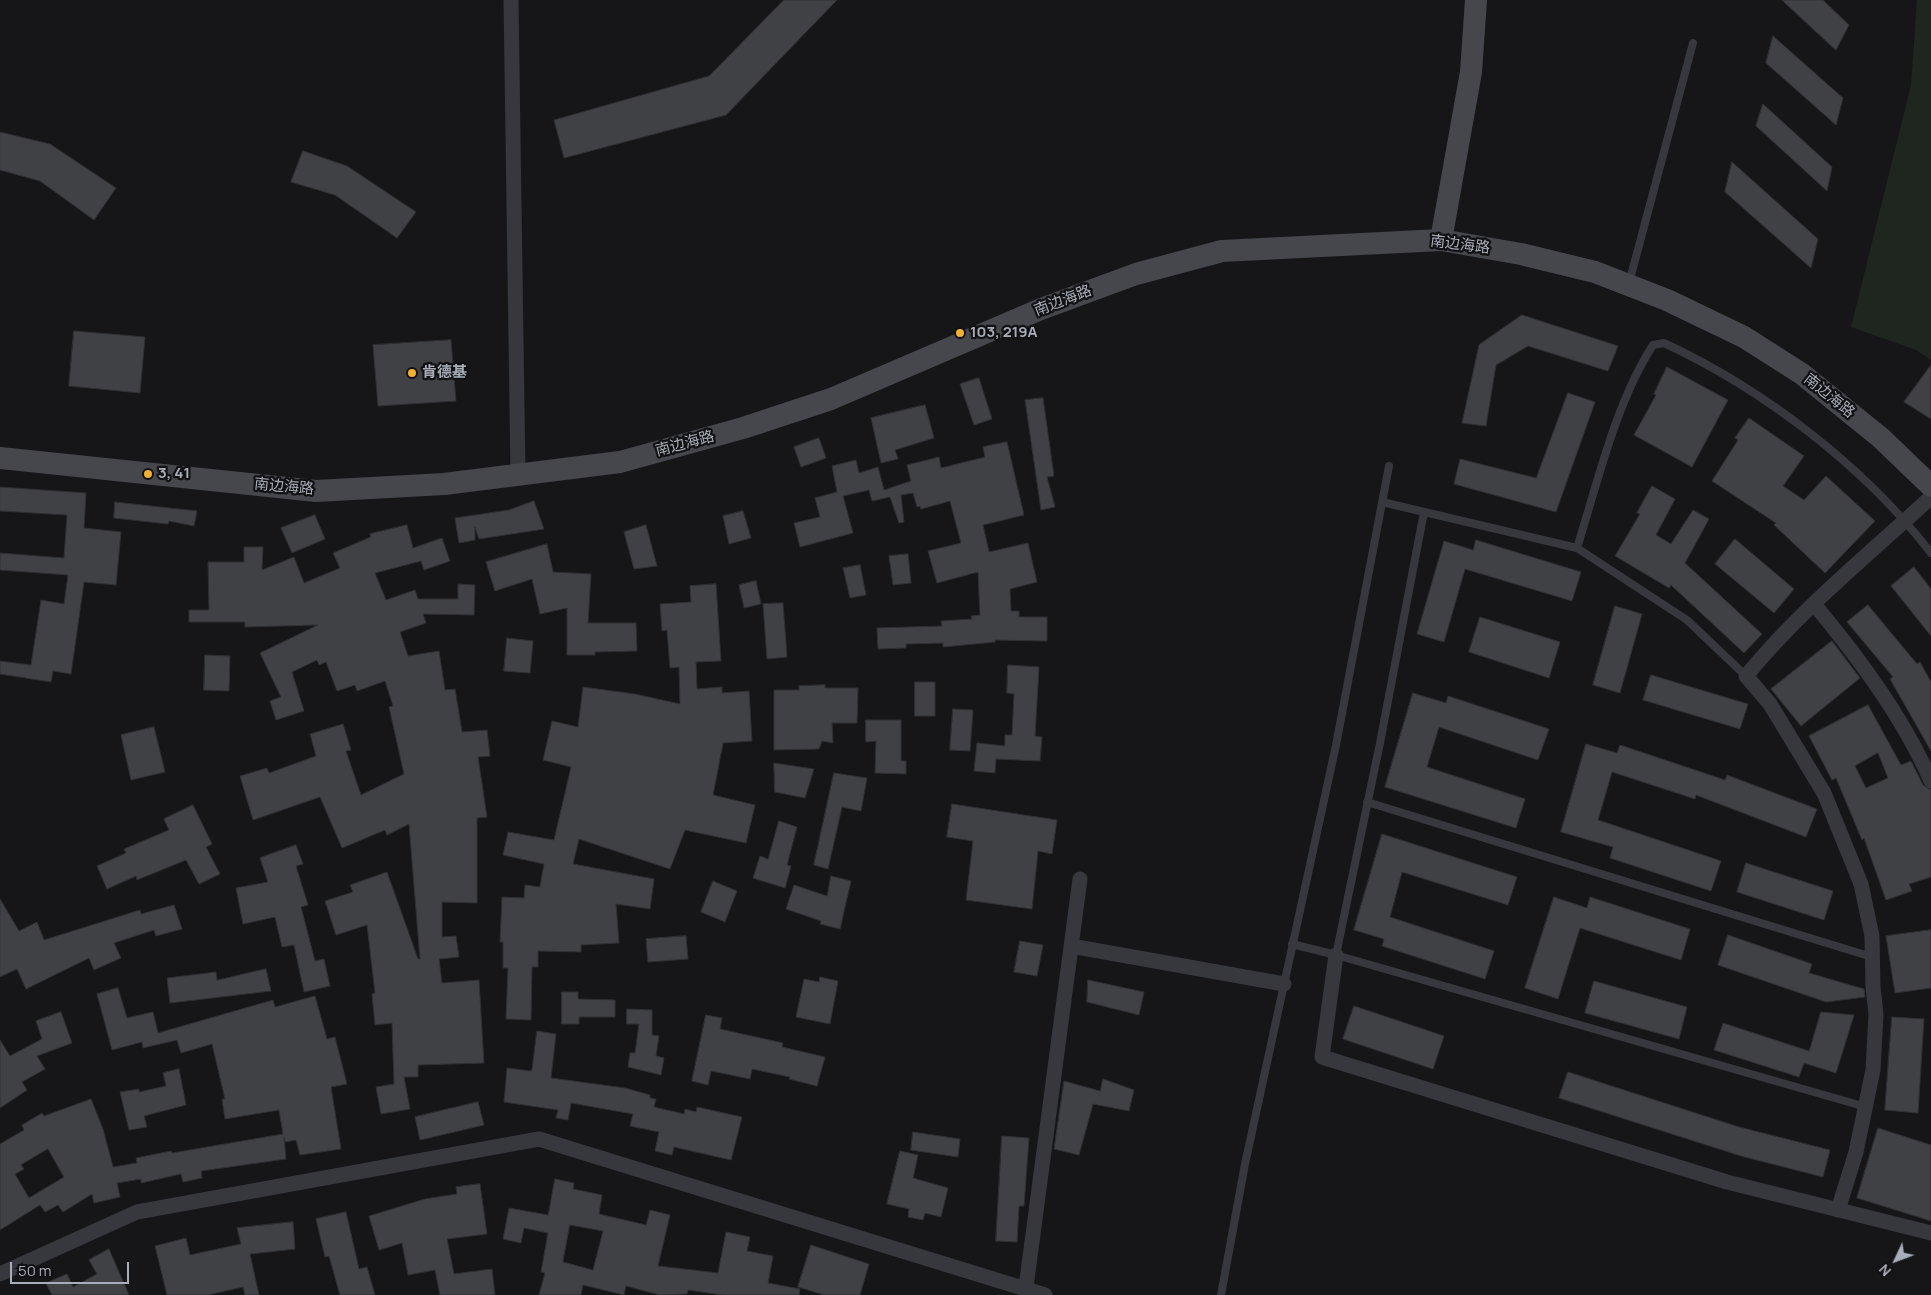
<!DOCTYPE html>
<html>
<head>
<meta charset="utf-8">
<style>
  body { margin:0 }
  #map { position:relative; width:1931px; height:1295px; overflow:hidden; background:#161618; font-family:Manrope,sans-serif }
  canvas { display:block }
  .north { position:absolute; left:1871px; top:1235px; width:50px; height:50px; -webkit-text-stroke:4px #111113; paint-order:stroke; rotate:227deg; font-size:14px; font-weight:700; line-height:20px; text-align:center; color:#a8adb8 }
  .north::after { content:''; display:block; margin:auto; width:18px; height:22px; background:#a8adb8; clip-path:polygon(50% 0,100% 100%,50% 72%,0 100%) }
  .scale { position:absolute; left:10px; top:1262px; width:119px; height:22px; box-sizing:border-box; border:2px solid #a8adb8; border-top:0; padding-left:6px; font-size:15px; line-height:18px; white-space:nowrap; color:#a8adb8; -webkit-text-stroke:4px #111113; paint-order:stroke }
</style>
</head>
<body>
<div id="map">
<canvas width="1931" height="1295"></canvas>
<div class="north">N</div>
<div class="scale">50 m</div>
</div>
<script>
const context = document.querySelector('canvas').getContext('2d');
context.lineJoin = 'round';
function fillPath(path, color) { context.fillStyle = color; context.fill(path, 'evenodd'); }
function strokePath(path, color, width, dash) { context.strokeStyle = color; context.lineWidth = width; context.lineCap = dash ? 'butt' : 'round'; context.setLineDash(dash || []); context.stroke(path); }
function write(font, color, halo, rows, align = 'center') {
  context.font = font + ' Manrope,"Noto Sans SC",sans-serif'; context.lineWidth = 4.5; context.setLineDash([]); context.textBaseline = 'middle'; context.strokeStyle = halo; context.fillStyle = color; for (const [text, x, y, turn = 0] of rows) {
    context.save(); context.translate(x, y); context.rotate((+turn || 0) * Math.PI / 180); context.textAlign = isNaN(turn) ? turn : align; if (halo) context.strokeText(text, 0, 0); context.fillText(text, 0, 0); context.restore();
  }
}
const green = new Path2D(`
  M1917,0H1931V360L1916,350L1851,327L1911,85Z`);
const building = new Path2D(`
  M784,0H837L726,115L564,158L554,120L709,76Z
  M1782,0H1823L1849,25L1836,50Z
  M1773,36L1843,98L1836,125L1766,63Z
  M1763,104L1832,167L1827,191L1756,126Z
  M0,132L50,144L116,188L94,220L40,181L0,170Z
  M303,151L347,166L416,212L397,238L335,195L291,182Z
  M1732,162L1818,239L1811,268L1725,192Z
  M1522,315L1618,346L1608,371L1528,346L1496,365L1486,426L1462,423L1479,345Z
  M74,331L145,337L140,393L69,386Z
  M451,340L456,401L378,406L373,345Z
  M1931,365V419L1904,402Z
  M1667,367L1728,400L1692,467L1634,435L1656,395L1654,394Z
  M979,378L992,419L974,425L960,384Z
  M1568,393L1595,402L1556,512L1454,484L1460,459L1536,478Z
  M1043,398L1054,476L1047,477L1055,507L1041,510L1025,400Z
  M925,405L934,438L895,450L898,459L881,463L871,418Z
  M1749,418L1804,456L1783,486L1804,500L1826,476L1875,521L1825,573L1774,525L1776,523L1712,481L1738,440L1735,438Z
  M819,438L826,458L801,467L794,447Z
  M1007,442L1024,515L983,525L989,552L1028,543L1037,582L1010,589L1011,611H1019V617H1047V641L995,640V642L943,647V643L906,644V648L878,649L877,628L942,626L941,621L972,619L971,616L980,615L978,572L937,583L928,551L961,543L950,501L921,509L920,506L917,507L913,493L901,495L904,522L899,523L890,497L872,501L869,490L843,496L853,533L800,547L794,523L820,517L815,498L837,492L832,466L856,460L859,473L878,467L884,490L911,481L907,465L939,457L941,468L985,457L983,447Z
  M1652,486L1675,499L1656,535L1671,544L1693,510L1709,519L1685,563L1762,634L1744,653L1671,585L1669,588L1615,556L1640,514L1637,513Z
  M0,487L86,493L84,528L121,532L116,585L84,582L71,674L53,671L51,682L0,674V661L31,665L41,600L64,604L68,575L0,570V553L64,558L67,515L0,511Z
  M534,501L544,529L479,539L475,527V540L459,543L455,518L509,510Z
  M115,502L197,511L194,526L169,521L168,524L114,518Z
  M743,511L751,538L729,544L723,516Z
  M315,515L325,539L292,553L281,528Z
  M407,525L413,548L442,538L450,561L424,570L421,561L375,573L386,600L415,590L418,599H458V584L475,585L474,615L423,614L426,623L400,632L408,656L439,651L445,690L455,689L462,732L487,730L490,756L478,757L487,817L477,818V903L442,902V937L456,936L459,957L439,959L442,983L479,980L484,1063L418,1065V1077H404L410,1109L381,1114L376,1087L394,1084L392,1023L375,1025L372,994L375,993L367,925L336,935L325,901L353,892L350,885L387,872L418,959H420L409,824L387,835L385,830L342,848L320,797L253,820L240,776L267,768L269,773L316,756L310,734L343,724L351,750L346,751L361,795L404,774L389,707L393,706L385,681L357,691L355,685L337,691L326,662L319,665L317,660L292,672L304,711L276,720L270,701L281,697L260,653L318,625L245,627V622H189V610H209L208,562H244V547H263L262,570L294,557L304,583L340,568L333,553L371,537L370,534Z
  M646,525L657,566L634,569L624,532Z
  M1735,539L1794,589L1774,613L1715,564Z
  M1476,540L1581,572L1572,601L1465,569L1444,642L1417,634L1444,541L1473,550Z
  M547,544L553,572L591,574L588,623H636L637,651L595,652V655H567V608L540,614L532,579L495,591L486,562Z
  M908,554L911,583L893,585L889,556Z
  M860,565L866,595L850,598L843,568Z
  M1914,567L1931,589V636L1891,586Z
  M756,581L761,604L744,608L739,585Z
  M716,584L721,661L696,662L697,689L722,687V693L749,691L752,741L723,743L713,795L755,805L746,843L685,830L670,869L579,839L573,864L654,879L650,909L616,904L619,943L581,945V952L538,951V967H532L531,1020L506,1019L508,968H503V942H500L502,897L524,898L525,885L540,887L544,864L503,855L508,832L554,840L571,767L543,760L552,721L578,727L583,687L635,694L680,704L679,667L670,668L667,630L662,631L660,604L691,602L690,586Z
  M783,603L787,657L767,659L763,604Z
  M1868,605L1917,664L1920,662L1931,682V751L1890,679L1893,677L1847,622Z
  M1615,606L1642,614L1620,693L1593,685Z
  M1480,617L1560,642L1549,678L1469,652Z
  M507,638L533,641L530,673L504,671Z
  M1832,641L1860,678L1801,726L1771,689Z
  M205,655L230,656L229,691L204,690Z
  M1008,665L1039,667L1035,736L1042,737L1040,761L996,759L995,773L974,771L977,743L1005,746V735H1012L1014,694L1007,693Z
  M1651,675L1748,704L1740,729L1643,700Z
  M915,682H935V716H915Z
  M825,685V688H858L857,723H832L833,743L822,741L819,749L774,750V690H799V686Z
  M1413,693L1446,703L1448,696L1549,729L1538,760L1439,727L1427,767L1525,799L1516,828L1385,787Z
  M1868,705L1901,765L1911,761L1923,785L1931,790V877L1909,884L1912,891L1886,900L1864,838L1862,840L1836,778L1832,780L1809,736ZM1878,753L1888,778L1866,788L1855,766Z
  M953,709L973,710L970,751L950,750Z
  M866,720H901V761H906V774L875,773L876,741L866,742Z
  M154,727L165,772L131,780L121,735Z
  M1586,744L1617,753L1620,745L1725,780L1727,775L1817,809L1806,837L1696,795L1695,799L1612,772L1598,820L1721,861L1711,891L1610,858L1613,847L1561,832Z
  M774,763L814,769L805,798L775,792Z
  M834,773L867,778L861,811L842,807L828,869L814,865Z
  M952,804L1057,820L1052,854L1038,851L1032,909L966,900L973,841L947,837Z
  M193,805L212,844L206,847L220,874L199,884L186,860L137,880L136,876L107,889L97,866L126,853L124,849L169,830L164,819Z
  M779,821L797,827L787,865L791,866L785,888L753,878L760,856L768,859Z
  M1382,834L1517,877L1508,905L1402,872L1390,917L1494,951L1485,979L1382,946L1384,939L1354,930Z
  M296,845L303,864L296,866L308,905L301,907L315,961L324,959L330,986L304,992L294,945L282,947L275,917L243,924L236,888L268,882L260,858Z
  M1746,863L1833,891L1824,920L1737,892Z
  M831,876L851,881L840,929L820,924L821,921L786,909L794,885L827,896Z
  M713,881L737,891L725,922L701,912Z
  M1554,897L1587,908L1590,897L1690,929L1681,960L1580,928L1558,999L1525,988Z
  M0,899L19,931L37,922L44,940L140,910L141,914L174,905L182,929L156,936L154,930L114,943L121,958L94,970L89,958L26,989L17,969L0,977Z
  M1931,930V988L1895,993L1886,936Z
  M1728,935L1812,964L1809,973L1864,989L1865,997L1826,1002L1718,965Z
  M686,936L688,959L648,962L646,939Z
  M1020,941L1043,945L1037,976L1014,972Z
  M266,969L271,991L170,1003L167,978L216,972L217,980Z
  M820,977L838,981L830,1024L796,1017L804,979L819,982Z
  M1088,980L1144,992L1139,1015L1087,1002Z
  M1594,981L1687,1007L1679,1039L1585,1013Z
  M118,988L127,1018L153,1012L158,1033L273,1000L275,1007L315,996L327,1039L335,1037L347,1084L331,1087L341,1149L300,1155L296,1140L285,1142L284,1137L286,1159L201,1171L202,1178L183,1182L181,1174L141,1183V1179L117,1183L120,1197L94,1203L92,1194L63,1212L58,1205L45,1212L40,1205L0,1230V1144L24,1130L22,1125L42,1113L44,1116L91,1099L103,1129L113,1167L137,1163L136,1158L171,1151L172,1153L283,1134L279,1110L225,1119L222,1099H225L212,1044L181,1053L177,1040L143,1048L142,1042L112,1050L97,994ZM48,1149L64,1177L29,1198L15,1174L24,1169L21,1165Z
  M562,992H578V999L615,1000V1017H579V1024H562Z
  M1354,1006L1444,1036L1433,1069L1343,1039Z
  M627,1009L652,1010V1035L659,1036L656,1056L664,1058L661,1075L628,1067L630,1053H635L639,1024H627Z
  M61,1012L72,1043L37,1056L45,1069L22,1082L27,1090L0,1108V1040L10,1056L42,1039L36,1021Z
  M1821,1012L1854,1015L1836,1073L1804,1063L1799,1077L1714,1050L1723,1023L1809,1051Z
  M706,1015L722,1018L720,1029L783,1043L782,1047L825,1057L817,1086L789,1079L790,1077L752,1069L750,1079L711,1071L708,1085L692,1081Z
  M1892,1017L1924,1019L1918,1113L1885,1110Z
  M537,1031L556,1034L551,1078L625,1088L650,1095V1098L656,1099L654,1107L684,1114L685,1109L696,1112L697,1107L742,1117L731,1160L674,1147L672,1155L655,1151L659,1132L630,1126L633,1114L571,1103L568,1120L556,1118L558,1110L504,1102L507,1068L531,1071L532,1069Z
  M179,1069L186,1105L144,1116L147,1127L129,1130L120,1092L139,1089V1092L166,1086L163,1073Z
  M1568,1072L1739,1127L1830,1150L1823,1177L1741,1156L1559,1098Z
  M1103,1079L1134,1090L1129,1111L1093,1104L1079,1155L1054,1149L1064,1081L1100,1091Z
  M478,1102L484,1125L420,1140L415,1117Z
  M1878,1128L1931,1145V1221L1857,1198Z
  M913,1132L960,1139L958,1157L911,1150Z
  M1002,1136L1029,1138L1024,1206H1019L1017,1242L996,1241Z
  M900,1151L918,1155L913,1178L948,1188L941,1217L925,1213L923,1220L908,1217L909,1209L887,1204Z
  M555,1179L574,1183L573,1189L602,1195L599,1214L646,1225L650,1210L670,1215L658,1266L718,1273L726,1232L750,1237L747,1251L773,1256L768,1283L800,1289L799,1295H722L688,1290L687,1294L660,1295L626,1286L624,1295L583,1285L581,1295H539L545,1273L541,1272L548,1233L524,1228L521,1243L503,1239L509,1208L548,1215ZM570,1225L603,1231L593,1270L563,1262Z
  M480,1184L487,1234L447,1239L454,1274L492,1269L495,1295H440L435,1270L408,1275L402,1243L379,1250L369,1216L425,1199L457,1194L456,1187Z
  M346,1212L359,1269L367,1267L375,1295H340L329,1256L325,1257L316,1219Z
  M293,1222L295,1249L250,1254L259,1295H245L243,1287L208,1295H167L155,1246L186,1238L190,1255L241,1244L237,1228Z
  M811,1245L869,1264L860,1295H824L798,1287Z
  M109,1249L129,1295H52L46,1283L67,1274L73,1287L97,1274L89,1260Z`);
const lane = new Path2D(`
  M1629,283L1693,43
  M1382,502L1577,548C1597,484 1616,402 1653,345L1664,343C1763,389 1864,466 1931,553
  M1577,548L1687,620L1746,676
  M1367,802L1872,957
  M1292,944L1336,955L1380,743L1424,512
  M1336,955L1866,1107
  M1221,1295L1245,1164L1336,745L1389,466`);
const street = new Path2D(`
  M511,0L518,475
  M1814,604C1858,657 1903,717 1931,781
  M1071,946L1284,984
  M1336,955L1322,1057L1727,1182L1931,1233
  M1838,1210L1856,1152L1873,1070L1876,1014L1873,987L1872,936L1861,884L1824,793L1770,704L1746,676C1800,610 1868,555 1931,497
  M0,1274L137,1212L539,1139L1045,1295
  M1026,1287L1080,879`);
const secondary = new Path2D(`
  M1441,240L1471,72L1476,0
  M0,458L316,491L444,484L620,462L743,428L831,399L1041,309L1136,274L1222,251L1441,240L1521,254L1595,272L1667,300L1744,337L1802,374L1881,438L1931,486`);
const markers = [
  [960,333,5,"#f2b134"],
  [412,373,5,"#f2b134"],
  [148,474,5,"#f2b134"]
];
const streetNames = [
  ["南边海路",1460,245,7],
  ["南边海路",1063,301,-21],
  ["南边海路",1829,396,39],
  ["南边海路",685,444,-15],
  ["南边海路",284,487,5]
];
const poiNames = [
  ["103, 219A",970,333],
  ["肯德基",422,373],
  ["3, 41",158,474]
];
fillPath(green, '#1e261f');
fillPath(building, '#404145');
strokePath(building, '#303034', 1);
strokePath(lane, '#37383d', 8);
strokePath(street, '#37383d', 15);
strokePath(secondary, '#45474d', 22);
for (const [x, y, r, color] of markers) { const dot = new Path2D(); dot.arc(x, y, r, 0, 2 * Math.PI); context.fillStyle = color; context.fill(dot); strokePath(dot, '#111113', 2); }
write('15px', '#a8adb8', '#111113', streetNames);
write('bold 15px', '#a8adb8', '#111113', poiNames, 'left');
</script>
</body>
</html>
